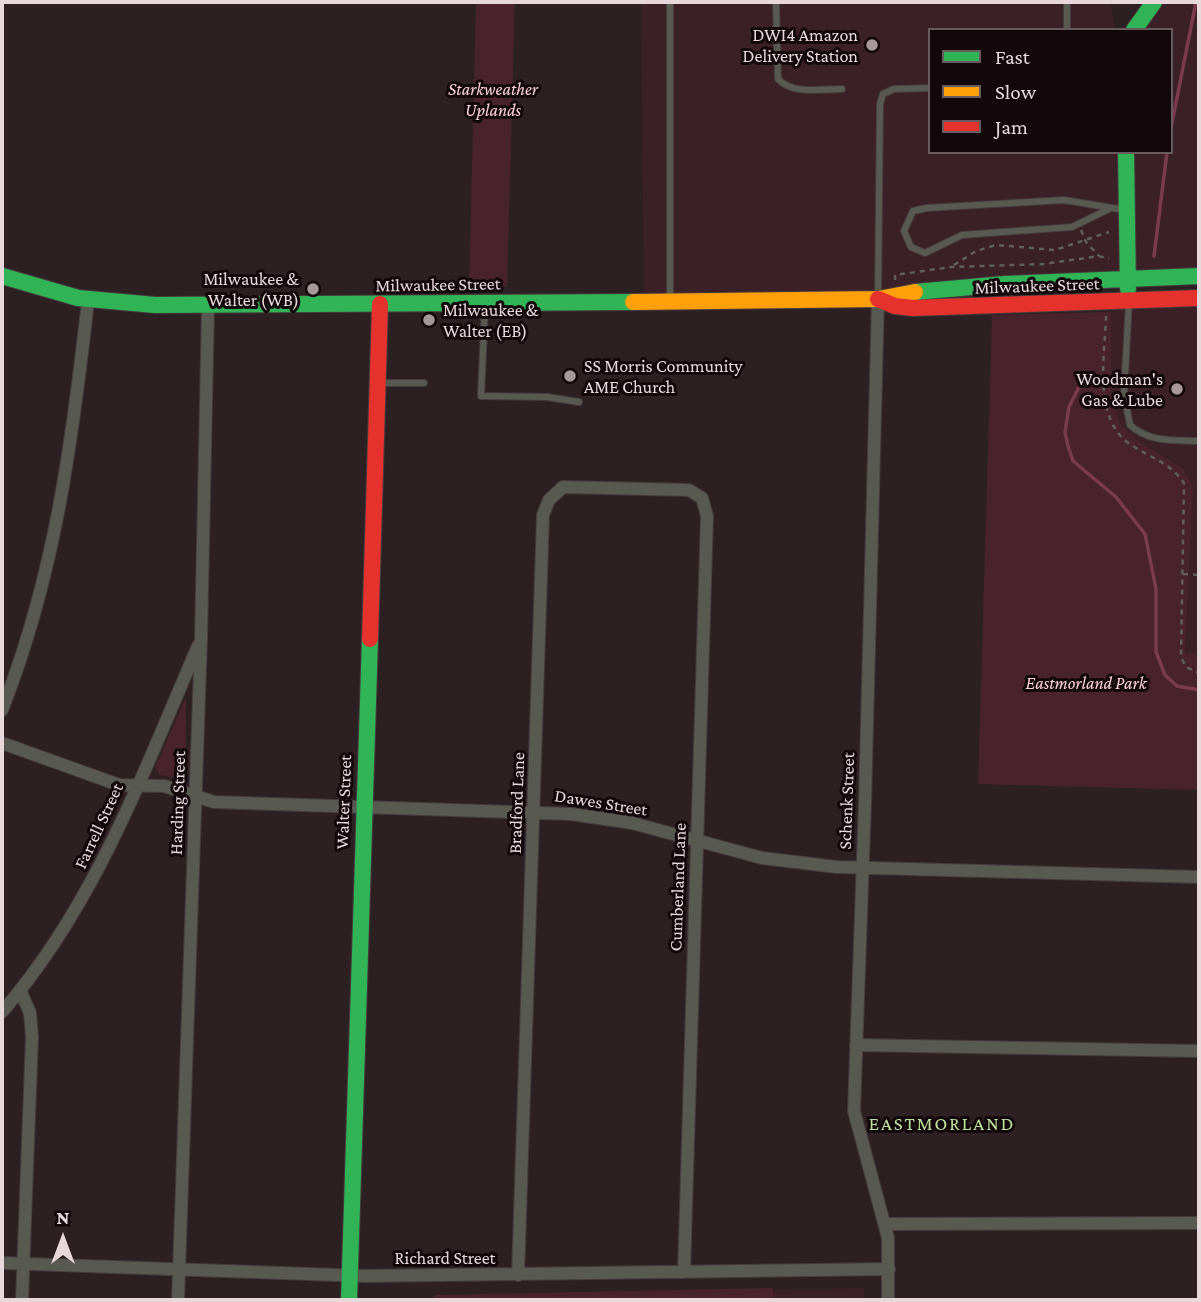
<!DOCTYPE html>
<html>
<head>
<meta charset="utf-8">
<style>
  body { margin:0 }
  #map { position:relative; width:1201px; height:1302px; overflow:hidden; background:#2c2023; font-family:"Crimson Pro",serif }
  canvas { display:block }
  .frame { position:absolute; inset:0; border:4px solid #e8d8dc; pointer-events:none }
  .legend { position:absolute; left:928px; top:28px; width:245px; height:126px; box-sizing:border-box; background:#12080b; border:2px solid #685b5f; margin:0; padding:9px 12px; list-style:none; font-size:21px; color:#e8d8dc }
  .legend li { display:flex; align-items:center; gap:14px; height:35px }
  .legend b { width:35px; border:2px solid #685b5f }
  .north { position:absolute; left:28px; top:1204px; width:70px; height:70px; -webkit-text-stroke:5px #12080b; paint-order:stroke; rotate:0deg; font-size:19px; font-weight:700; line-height:28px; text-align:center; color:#e8d8dc }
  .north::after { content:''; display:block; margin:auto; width:24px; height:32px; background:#e8d8dc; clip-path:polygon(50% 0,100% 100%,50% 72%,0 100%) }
</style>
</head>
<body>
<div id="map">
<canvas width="1201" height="1302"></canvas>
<div class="frame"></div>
<ul class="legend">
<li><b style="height:9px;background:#30b455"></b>Fast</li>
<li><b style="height:9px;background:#ff9f0a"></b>Slow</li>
<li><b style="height:9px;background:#e5322d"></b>Jam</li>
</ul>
<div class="north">N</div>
</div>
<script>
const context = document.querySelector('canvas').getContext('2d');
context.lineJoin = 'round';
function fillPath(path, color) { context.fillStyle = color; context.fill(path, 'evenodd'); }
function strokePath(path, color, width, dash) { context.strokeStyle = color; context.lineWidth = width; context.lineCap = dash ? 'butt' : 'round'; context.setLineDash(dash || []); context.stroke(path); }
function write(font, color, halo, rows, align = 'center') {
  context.font = font + ' "Crimson Pro",serif'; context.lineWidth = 6; context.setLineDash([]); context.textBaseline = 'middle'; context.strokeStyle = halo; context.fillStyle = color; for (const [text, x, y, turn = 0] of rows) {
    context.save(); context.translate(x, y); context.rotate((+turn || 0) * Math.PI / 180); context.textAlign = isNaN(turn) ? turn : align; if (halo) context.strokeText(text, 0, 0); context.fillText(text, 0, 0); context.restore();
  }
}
const built = new Path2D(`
  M641,2H1111L1114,30H930V152H1171V30H1134L1154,2H1199V276L644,302Z
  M1199,300V654H1185L1193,487L1183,468L1140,442L1120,424L1111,394V312L1129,301Z
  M864,1288V1300H433V1296Z`);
const green = new Path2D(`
  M476,2H515L507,287L469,288Z
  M1111,312V394L1120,424L1140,442L1183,468L1193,487L1185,653L1199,654V790L978,784L992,315Z
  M186,697V770L180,778L159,775L155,767Z
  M773,1288V1300H434V1295Z`);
const stream = new Path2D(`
  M1171,128L1196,2
  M1154,256L1167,152
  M1087,382L1079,387L1069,407L1065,432L1068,446L1073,461L1116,497L1145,534L1156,589V652L1165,675L1177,686L1199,690`);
const path = new Path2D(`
  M1081,230L1086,242L1099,256
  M954,265L976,251L996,245L1055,250L1109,232
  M895,280V275L951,267L1044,264L1099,256L1109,259
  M1106,316C1105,354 1093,415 1127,442C1147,457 1169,461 1184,483L1181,657L1186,667L1199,673
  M1183,574L1199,575`);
const lane = new Path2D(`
  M670,2V300
  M776,2L778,79C793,95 821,89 842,89
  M1067,2V30
  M1109,209L1072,227L962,235L925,253L911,247L904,231L913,211L927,208L1064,200L1125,210
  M878,296L880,104L883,94L894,89L930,88
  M1129,301L1124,394L1130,425C1150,443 1174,440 1199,441
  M485,305L481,396L547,397L579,402
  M379,383H424`);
const street = new Path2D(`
  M878,299L865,802L854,1111L888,1238V1300
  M2,710C55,575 72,443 88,301
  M2,743L119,785L164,786L214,802L571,814L632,823L762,858L837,867L1199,877
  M20,990L30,1013L32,1037L22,1300
  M2,1012C94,907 143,773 198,646
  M856,1045L1199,1051
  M885,1224L1199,1223
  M2,1263L365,1276L889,1269
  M518,1275L543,515L549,500L563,487L689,490L702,498L707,516L684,1272
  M178,1300L201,639L208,307`);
const fast = new Path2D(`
  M1134,30L1154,2
  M1126,152L1128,289
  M2,276L78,298L155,305L633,302
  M915,292L1005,284L1199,276
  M349,1300L370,639`);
const slow = new Path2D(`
  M633,302L878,299L915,292`);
const jam = new Path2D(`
  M878,299L895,306L913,308L1199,298
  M370,639L380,304`);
const markers = [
  [872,45,7,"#a6989b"],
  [313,289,7,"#a6989b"],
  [429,320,7,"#a6989b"],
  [570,376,7,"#a6989b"],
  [1177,389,7,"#a6989b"]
];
const poiNames = [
  ["DWI4 Amazon",858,35],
  ["Delivery Station",858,56],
  ["Milwaukee &",299,279],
  ["Walter (WB)",299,300],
  ["Milwaukee &",443,310,"left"],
  ["Walter (EB)",443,331,"left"],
  ["SS Morris Community",584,366,"left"],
  ["AME Church",584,387,"left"],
  ["Woodman's",1163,379],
  ["Gas & Lube",1163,400]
];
const parkNames = [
  ["Starkweather",493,89],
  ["Uplands",493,110],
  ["Eastmorland Park",1086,683]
];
const streetNames = [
  ["Milwaukee Street",438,285,-1],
  ["Milwaukee Street",1037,286,-2],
  ["Schenk Street",847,801,-88],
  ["Walter Street",344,802,-88],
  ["Harding Street",178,803,-88],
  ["Bradford Lane",517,803,-88],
  ["Dawes Street",601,803,9],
  ["Farrell Street",99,826,-65],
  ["Cumberland Lane",678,887,-88],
  ["Richard Street",445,1258]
];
const neighbourhoodNames = [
  ["EASTMORLAND",942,1124]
];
fillPath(built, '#3b2027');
fillPath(green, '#48232e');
strokePath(stream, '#7a3b4f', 3.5);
strokePath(lane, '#453b3e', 8);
strokePath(street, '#453b3e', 14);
strokePath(fast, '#453b3e', 18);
strokePath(slow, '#453b3e', 18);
strokePath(jam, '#453b3e', 18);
strokePath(path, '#615f5c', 2.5, [5, 5]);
strokePath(lane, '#585951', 6);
strokePath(street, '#585951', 12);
strokePath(fast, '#30b455', 16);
strokePath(slow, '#ff9f0a', 16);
strokePath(jam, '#e5322d', 16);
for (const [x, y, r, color] of markers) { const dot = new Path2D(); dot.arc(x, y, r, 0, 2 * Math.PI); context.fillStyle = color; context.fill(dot); strokePath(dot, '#12080b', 2.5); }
write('18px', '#e8d8dc', '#12080b', poiNames, 'right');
write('italic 18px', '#fcd1db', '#12080b', parkNames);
write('18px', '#e8d8dc', '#12080b', streetNames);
context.letterSpacing = '2px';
write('19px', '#bee099', '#12080b', neighbourhoodNames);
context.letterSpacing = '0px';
</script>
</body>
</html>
